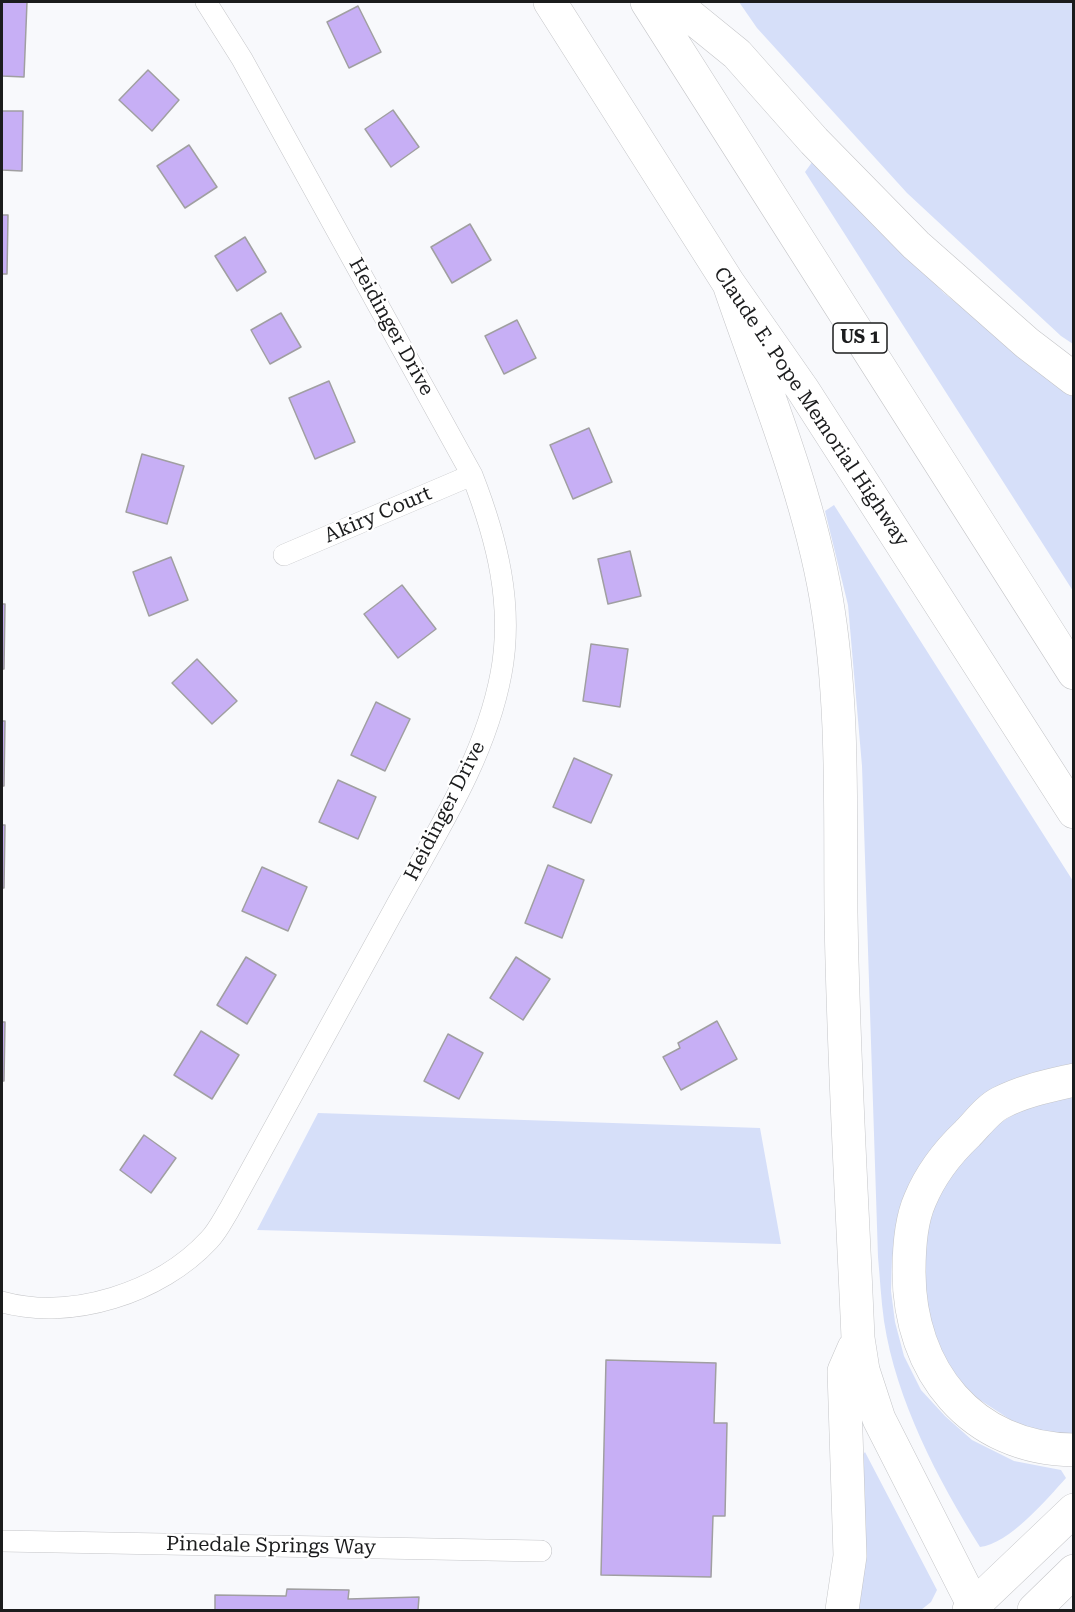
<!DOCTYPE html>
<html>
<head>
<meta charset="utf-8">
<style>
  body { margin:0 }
  #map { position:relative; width:1075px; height:1612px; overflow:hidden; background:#f8f9fc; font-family:"Roboto Serif",serif }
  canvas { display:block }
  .frame { position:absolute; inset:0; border:3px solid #1b1c1d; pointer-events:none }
</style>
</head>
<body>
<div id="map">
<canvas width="1075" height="1612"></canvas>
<div class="frame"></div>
</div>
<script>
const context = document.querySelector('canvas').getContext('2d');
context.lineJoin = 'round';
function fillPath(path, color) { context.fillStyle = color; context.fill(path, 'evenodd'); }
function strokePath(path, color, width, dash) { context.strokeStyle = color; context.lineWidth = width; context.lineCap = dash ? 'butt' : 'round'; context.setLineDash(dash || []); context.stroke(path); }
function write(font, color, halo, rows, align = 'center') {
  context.font = font + ' "Roboto Serif",serif'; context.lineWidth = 4.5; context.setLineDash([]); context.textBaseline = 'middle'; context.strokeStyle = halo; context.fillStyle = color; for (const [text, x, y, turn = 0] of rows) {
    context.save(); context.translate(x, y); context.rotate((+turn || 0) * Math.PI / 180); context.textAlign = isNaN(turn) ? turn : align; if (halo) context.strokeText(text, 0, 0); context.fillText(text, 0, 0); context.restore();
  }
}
const green = new Path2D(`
  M739,2H1073V344L1061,336L907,193L757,28Z
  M815,158L944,293L1073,396V591L805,172Z
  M834,505L1073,881V1067L1056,1069L903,1208L892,1258L891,1291L895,1322L904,1356L921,1390L945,1416L972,1440L1014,1461L1061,1470L1066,1478C1047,1499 1009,1544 980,1547C938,1480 896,1400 884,1321C881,1300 880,1278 878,1257L862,766L848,605L825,511Z
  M1073,1095L1074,1425L1073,1435L1040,1433L1017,1424L963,1389L940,1357L926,1319L923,1241L935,1199L960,1160L990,1129L1021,1110Z
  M318,1113L760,1128L781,1244L257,1230Z
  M865,1452L937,1590L931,1602L921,1610H856L863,1580L861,1457Z`);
const building = new Path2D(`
  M2,2H27L24,77L2,76Z
  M358,6L381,52L349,68L327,22Z
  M148,70L179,100L152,131L119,100Z
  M393,110L419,147L391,167L365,129Z
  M2,111H23L22,171L2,170Z
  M189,145L217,187L185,208L157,166Z
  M2,215H8L7,274H2Z
  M470,224L491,260L452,283L431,247Z
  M245,237L266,272L237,291L215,256Z
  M281,313L301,347L270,364L251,330Z
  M517,320L536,358L504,374L485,336Z
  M329,381L355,442L315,459L289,398Z
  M589,428L612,482L573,499L550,445Z
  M142,454L184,466L167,524L126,512Z
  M630,551L641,596L608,604L598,559Z
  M171,557L188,600L149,616L133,572Z
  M402,585L436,629L398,658L364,614Z
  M2,604H5L4,669H2Z
  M591,644L628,649L620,707L583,701Z
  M197,659L237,701L212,724L172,683Z
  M376,702L410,719L385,771L351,755Z
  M2,721H5L4,786H2Z
  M574,758L612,775L591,823L553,807Z
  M338,780L376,797L358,839L319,822Z
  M2,825H5L4,888H2Z
  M548,865L584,880L562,938L525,923Z
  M262,867L307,887L288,931L242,911Z
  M246,957L276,975L247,1024L217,1005Z
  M516,957L550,979L523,1020L490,998Z
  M717,1021L737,1059L681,1090L663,1057L680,1048L678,1043Z
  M2,1022H5L4,1081H2Z
  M201,1031L239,1055L212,1099L174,1075Z
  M448,1034L483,1053L459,1099L424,1081Z
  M144,1135L176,1158L151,1193L120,1170Z
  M606,1360L716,1363L714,1423H727L725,1516H713L711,1577L601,1575Z
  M287,1589L349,1590L348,1599L419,1597L418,1610H215V1595L286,1596Z`);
const street = new Path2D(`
  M284,555L472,475
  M2,1302C71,1321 160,1293 209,1240C217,1232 223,1220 229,1210C284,1109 340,1009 395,908C436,833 485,759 501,674C514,605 497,539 472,475L242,59L206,2
  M2,1541L541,1551`);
const primary = new Path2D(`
  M969,1610L1074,1510
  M1034,1610L1074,1571`);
const highway = new Path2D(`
  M550,2L729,284L803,390L1074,812
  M647,2L1074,673
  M673,2L737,54L814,141L916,245L1027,343L1074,379
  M729,284C764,387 807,489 826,597C844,702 840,807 841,913C843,1055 852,1196 858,1338L863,1370L879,1419L976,1610
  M1074,1080C1048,1086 1023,1091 1000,1103C988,1109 977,1124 967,1134C948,1152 930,1176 920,1200C911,1220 909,1250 909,1272C909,1370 971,1449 1074,1450
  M842,1610L850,1556L844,1371L854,1348`);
const shields = [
  [860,338,54]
];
const shieldNames = [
  ["US 1",860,338]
];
const streetNames = [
  ["Heidinger Drive",391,327,61],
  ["Claude E. Pope Memorial Highway",811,407,56],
  ["Akiry Court",378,515,-23],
  ["Heidinger Drive",445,811,-63],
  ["Pinedale Springs Way",271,1546,1]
];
fillPath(green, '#d6dff9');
fillPath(building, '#c7aff5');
strokePath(building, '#a09fa1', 1.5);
strokePath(street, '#c4c5c8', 22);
strokePath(primary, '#c4c5c8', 34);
strokePath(highway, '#c4c5c8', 34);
strokePath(street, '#fff', 21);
strokePath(primary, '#fff', 33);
strokePath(highway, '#fff', 33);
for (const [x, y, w] of shields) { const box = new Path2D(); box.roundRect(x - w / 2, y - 15, w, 30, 4.5); context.fillStyle = '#fff'; context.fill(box); strokePath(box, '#1b1c1d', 1.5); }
write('bold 18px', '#1b1c1d', null, shieldNames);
write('20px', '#1b1c1d', '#fff', streetNames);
</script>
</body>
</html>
